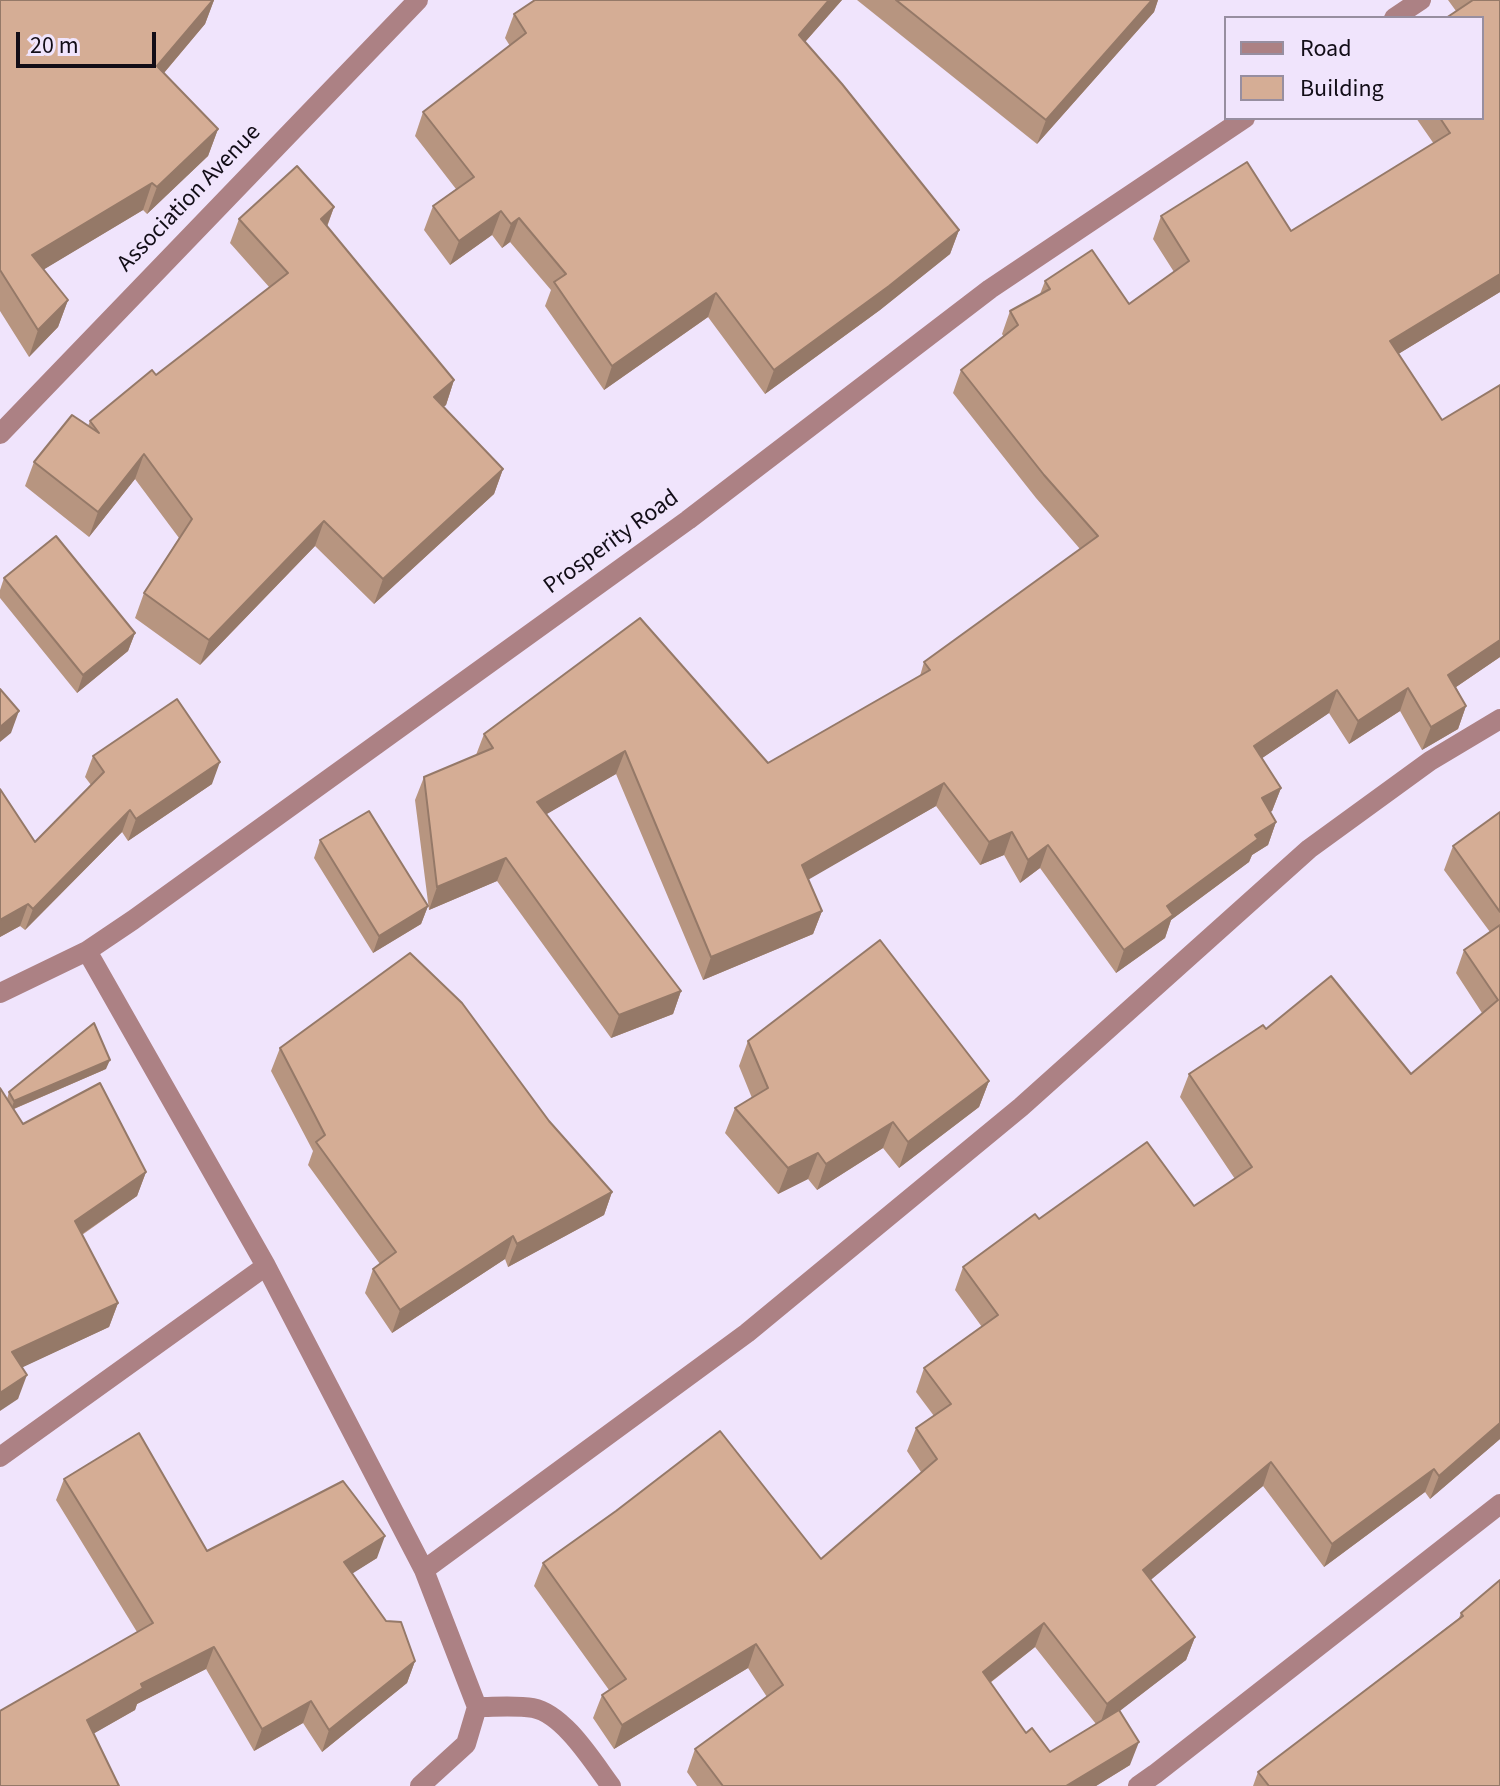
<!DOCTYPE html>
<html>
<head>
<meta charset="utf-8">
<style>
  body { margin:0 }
  #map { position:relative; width:1500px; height:1786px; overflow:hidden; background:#f0e4fc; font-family:"Source Sans 3",sans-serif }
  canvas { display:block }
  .legend { position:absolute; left:1224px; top:16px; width:260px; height:104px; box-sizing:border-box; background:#f0e4fc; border:2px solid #978ea0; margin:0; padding:10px 14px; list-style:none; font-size:24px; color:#120d17 }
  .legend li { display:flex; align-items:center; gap:16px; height:40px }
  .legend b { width:40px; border:2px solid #978ea0 }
  .scale { position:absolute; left:16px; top:32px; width:140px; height:36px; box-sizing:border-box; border:4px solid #120d17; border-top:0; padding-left:10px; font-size:24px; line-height:28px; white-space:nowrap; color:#120d17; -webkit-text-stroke:6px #f0e4fc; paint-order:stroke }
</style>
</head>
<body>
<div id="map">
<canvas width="1500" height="1786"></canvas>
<ul class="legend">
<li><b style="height:10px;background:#ac8184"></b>Road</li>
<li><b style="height:22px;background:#d5ad95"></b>Building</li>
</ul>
<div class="scale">20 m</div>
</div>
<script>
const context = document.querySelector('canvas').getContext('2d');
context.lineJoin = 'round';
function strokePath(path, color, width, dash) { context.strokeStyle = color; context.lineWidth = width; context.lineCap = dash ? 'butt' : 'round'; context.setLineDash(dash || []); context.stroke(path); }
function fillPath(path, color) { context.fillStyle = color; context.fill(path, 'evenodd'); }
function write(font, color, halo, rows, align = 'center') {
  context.font = font + ' "Source Sans 3",sans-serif'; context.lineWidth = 6; context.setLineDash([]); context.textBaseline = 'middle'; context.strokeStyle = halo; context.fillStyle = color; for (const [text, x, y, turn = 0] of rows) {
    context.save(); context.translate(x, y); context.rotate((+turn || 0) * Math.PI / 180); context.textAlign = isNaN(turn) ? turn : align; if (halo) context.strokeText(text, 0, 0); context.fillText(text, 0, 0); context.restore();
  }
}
const minor = new Path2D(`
  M1394,18L1421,0
  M0,434L418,0
  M87,951L266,1266L424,1570L477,1707L466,1744L420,1786
  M0,993L87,951L133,920L688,520L990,289L1245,118
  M0,1457L266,1266
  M424,1570L747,1333L1021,1107L1309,849L1430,761L1500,719
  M477,1707C495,1707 516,1705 533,1708C564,1714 593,1762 611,1786
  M1138,1786L1155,1774L1500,1504`);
const wall = new Path2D(`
  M0,0H214L205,24L164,73L218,129L208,156L147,214L143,210L44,269L68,300L58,327L29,357L0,311Z
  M535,0H842L805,42L959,230L950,254L880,310L765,394L708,317L604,390L545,306L551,290L510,242L502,248L492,235L450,265L424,230L433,206L456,189L415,136L423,112L510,46L505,38L514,14Z
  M857,0H1158L1154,12L1037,144Z
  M1448,0H1500V292L1398,354L1442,420L1500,385V657L1456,687L1466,706L1458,729L1422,750L1400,711L1349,744L1329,713L1262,758L1281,788L1272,811L1270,812L1276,822L1268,845L1252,855L1249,862L1171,920L1165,938L1116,973L1040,868L1020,883L1004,855L980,865L936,806L808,879L822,911L813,934L703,980L616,774L546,814L681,991L673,1014L611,1038L497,881L429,910L415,800L424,777L476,755L484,734L640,618L768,763L920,676L924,662L1080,549L1036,498L953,393L961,370L1004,337L1002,334L1010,311L1040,294L1045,281L1092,250L1129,304L1174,272L1153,239L1161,216L1247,162L1291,231L1434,144L1416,118H1482V18H1446L1456,11Z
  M334,207L327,227L454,380L446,405L443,407L503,469L494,494L374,604L315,546L200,665L135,618L144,593L179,538L135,479L89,537L25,486L34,462L88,426L90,421L156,375L270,288L230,243L239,219Z
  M4,578L135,633L128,651L77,693L0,598V590Z
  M93,756L212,784L128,841L122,832L25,930L20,926L0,937V789L35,842L91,785L85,777Z
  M1500,812V1439L1430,1499L1425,1492L1324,1567L1263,1486L1150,1580L1195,1637L1186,1660L1119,1711L1130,1765L1096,1786H697L687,1772L695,1749L767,1697L748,1668L614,1749L593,1718L602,1695L609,1690L534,1586L543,1563L821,1559L921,1472L907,1451L916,1428L934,1416L916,1392L924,1368L982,1327L955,1290L963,1267L1039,1219L1194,1206L1235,1179L1180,1097L1189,1074L1266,1029L1411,1074L1482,1013L1456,973L1464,950L1490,932L1444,870L1453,846ZM1035,1647L1096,1724L1050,1752L1026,1733L990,1683Z
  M320,840L428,906L421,924L373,953L314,858Z
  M748,1041L989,1081L979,1107L899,1168L883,1148L817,1190L808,1179L778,1194L725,1133L735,1108L752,1098L739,1066Z
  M280,1048L549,1121L612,1192L604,1215L508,1267L505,1259L392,1333L365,1293L373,1269L380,1264L308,1165L313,1151L271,1071Z
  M106,1069L14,1109L23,1124L146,1172L137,1196L82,1235L118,1303L109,1327L22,1367L18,1399L7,1099L9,1092Z
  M64,1479L207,1551L377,1558L352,1573L415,1661L407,1683L322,1752L303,1723L254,1751L206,1669L137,1704L135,1710L0,1786L137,1632L56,1500Z
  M1500,1580V1786H1253L1258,1772L1459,1618L1461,1613Z`);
const shadedWall = new Path2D(`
  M213,0H214L205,24L147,93L157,66Z
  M829,0H842L790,59L799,35Z
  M1152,0H1158L1154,12L1037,144L1046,120Z
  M218,129L208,156L147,214L157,187Z
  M152,183L143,210L23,282L32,255Z
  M334,207L325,231L321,219Z
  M501,211L492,235L450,265L459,241Z
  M519,218L510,242L502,248L511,224Z
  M959,230L950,254L880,310L765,394L774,370Z
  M1500,274V292L1382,364L1390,341Z
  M716,293L708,317L604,390L612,366Z
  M68,300L58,327L29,357L38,330Z
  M454,380L446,405L425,422L434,397Z
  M144,454L135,479L89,537L98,512Z
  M503,469L494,494L374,604L383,579Z
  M324,521L315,546L200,665L209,640Z
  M135,633L128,651L77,693L83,675Z
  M1500,640V657L1440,698L1448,675Z
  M1408,688L1400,711L1349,744L1358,721Z
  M1337,690L1329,713L1246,769L1254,746Z
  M1466,706L1458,729L1422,750L1431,727Z
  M19,711L11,733L0,742V727Z
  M625,751L616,774L528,825L537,802Z
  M220,762L212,784L128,841L136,819Z
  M944,783L936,806L794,888L802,865Z
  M1281,788L1272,811L1254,821L1262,798Z
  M130,810L122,832L25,930L33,909Z
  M1276,822L1268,845L1252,855L1249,862L1171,920L1165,938L1116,973L1124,950L1167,906L1255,835Z
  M1012,832L1004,855L980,865L989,842Z
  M1048,845L1040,868L1020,883L1028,860Z
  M506,858L497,881L429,910L437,887Z
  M28,904L20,926L0,937V920Z
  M428,906L421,924L373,953L379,936Z
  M822,911L813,934L703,980L711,957Z
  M681,991L673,1014L611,1038L619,1015Z
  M110,1060L106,1069L11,1110L14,1101Z
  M989,1081L979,1107L899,1168L908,1142Z
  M893,1122L883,1148L817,1190L826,1164Z
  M818,1153L808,1179L778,1194L788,1168Z
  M146,1172L137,1196L66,1245L75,1221Z
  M612,1192L604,1215L508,1267L517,1244Z
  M513,1236L505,1259L392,1333L400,1310Z
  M118,1303L109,1327L4,1376L12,1352Z
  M27,1375L18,1399L0,1411V1393Z
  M1500,1423V1439L1430,1499L1439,1476Z
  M1271,1462L1263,1486L1134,1594L1143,1570Z
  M1434,1469L1425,1492L1324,1567L1332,1544Z
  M385,1536L377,1558L336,1584L344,1562Z
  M1044,1623L1035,1647L974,1695L983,1672Z
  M1195,1637L1186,1660L1099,1727L1107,1704Z
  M756,1644L748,1668L614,1749L622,1725Z
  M214,1647L206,1669L137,1704L135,1710L79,1742L87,1720L141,1684Z
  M415,1661L407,1683L322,1752L329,1730Z
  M311,1701L303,1723L254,1751L262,1729Z
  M1139,1742L1130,1765L1096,1786H1066Z`);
const building = new Path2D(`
  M0,0H213L157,66L218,129L157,187L152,183L32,255L68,300L38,330L0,270Z
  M535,0H829L799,35L842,84L959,230L889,286L774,370L716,293L612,366L554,282L566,274L519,218L511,224L501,211L459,241L433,206L474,177L423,112L526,33L514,14Z
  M896,0H1152L1046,120Z
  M1473,0H1500V274L1390,341L1442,420L1500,385V640L1448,675L1466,706L1431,727L1408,688L1358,721L1337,690L1254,746L1281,788L1262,798L1276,822L1255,835L1258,839L1167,906L1173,915L1124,950L1048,845L1028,860L1012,832L989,842L944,783L802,865L822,911L711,957L625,751L537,802L681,991L619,1015L506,858L437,887L424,777L493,748L484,734L640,618L768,763L930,670L924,662L1098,536L1044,475L961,370L1018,325L1010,311L1050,289L1045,281L1092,250L1129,304L1189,261L1161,216L1247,162L1291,231L1450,133L1440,118H1482V18H1446Z
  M297,166L334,207L321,219L454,380L434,397L503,469L383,579L324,521L209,640L144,593L192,519L144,454L98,512L34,462L72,415L99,433L90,421L152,370L156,375L288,273L239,219Z
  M56,536L135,633L83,675L4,578Z
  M0,689L19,711L0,727Z
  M177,699L220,762L136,819L130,810L33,909L28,904L0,920V789L35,842L104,772L93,756Z
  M369,811L428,906L379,936L320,840Z
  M1500,812V912L1453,846Z
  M1500,925V1423L1439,1476L1434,1469L1332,1544L1271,1462L1143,1570L1195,1637L1107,1704L1044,1623L983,1672L1026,1733L1032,1728L1050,1752L1119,1710L1139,1742L1066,1786H723L695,1749L783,1685L756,1644L622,1725L602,1695L626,1679L543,1563L616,1511L720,1431L821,1559L937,1459L916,1428L951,1404L924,1368L998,1315L963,1267L1035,1214L1039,1219L1147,1142L1194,1206L1252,1167L1189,1074L1263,1025L1266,1029L1331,976L1411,1074L1498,1000L1464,950Z
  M880,940L989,1081L908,1142L893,1122L826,1164L818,1153L788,1168L735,1108L768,1088L748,1041Z
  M410,953L462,1003L549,1121L612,1192L517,1244L513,1236L400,1310L373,1269L396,1252L316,1142L325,1135L280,1048Z
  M94,1023L110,1060L14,1101L9,1092Z
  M100,1083L146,1172L75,1221L118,1303L12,1352L27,1375L0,1393V1088L23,1124Z
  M139,1433L207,1551L343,1481L385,1536L344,1562L386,1621L401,1622L415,1661L329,1730L311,1701L262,1729L214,1647L141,1684L143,1688L87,1720L119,1786H0V1711L153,1623L64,1479Z
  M1500,1580V1786H1269L1258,1772L1463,1616L1461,1613Z`);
const streetNames = [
  ["Association Avenue",190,199,-46],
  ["Prosperity Road",612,543,-36]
];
strokePath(minor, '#ac8184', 20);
fillPath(wall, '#b79580');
fillPath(shadedWall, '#957968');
fillPath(building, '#d5ad95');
strokePath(building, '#957968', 2);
write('24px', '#120d17', '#f0e4fc', streetNames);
</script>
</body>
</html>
